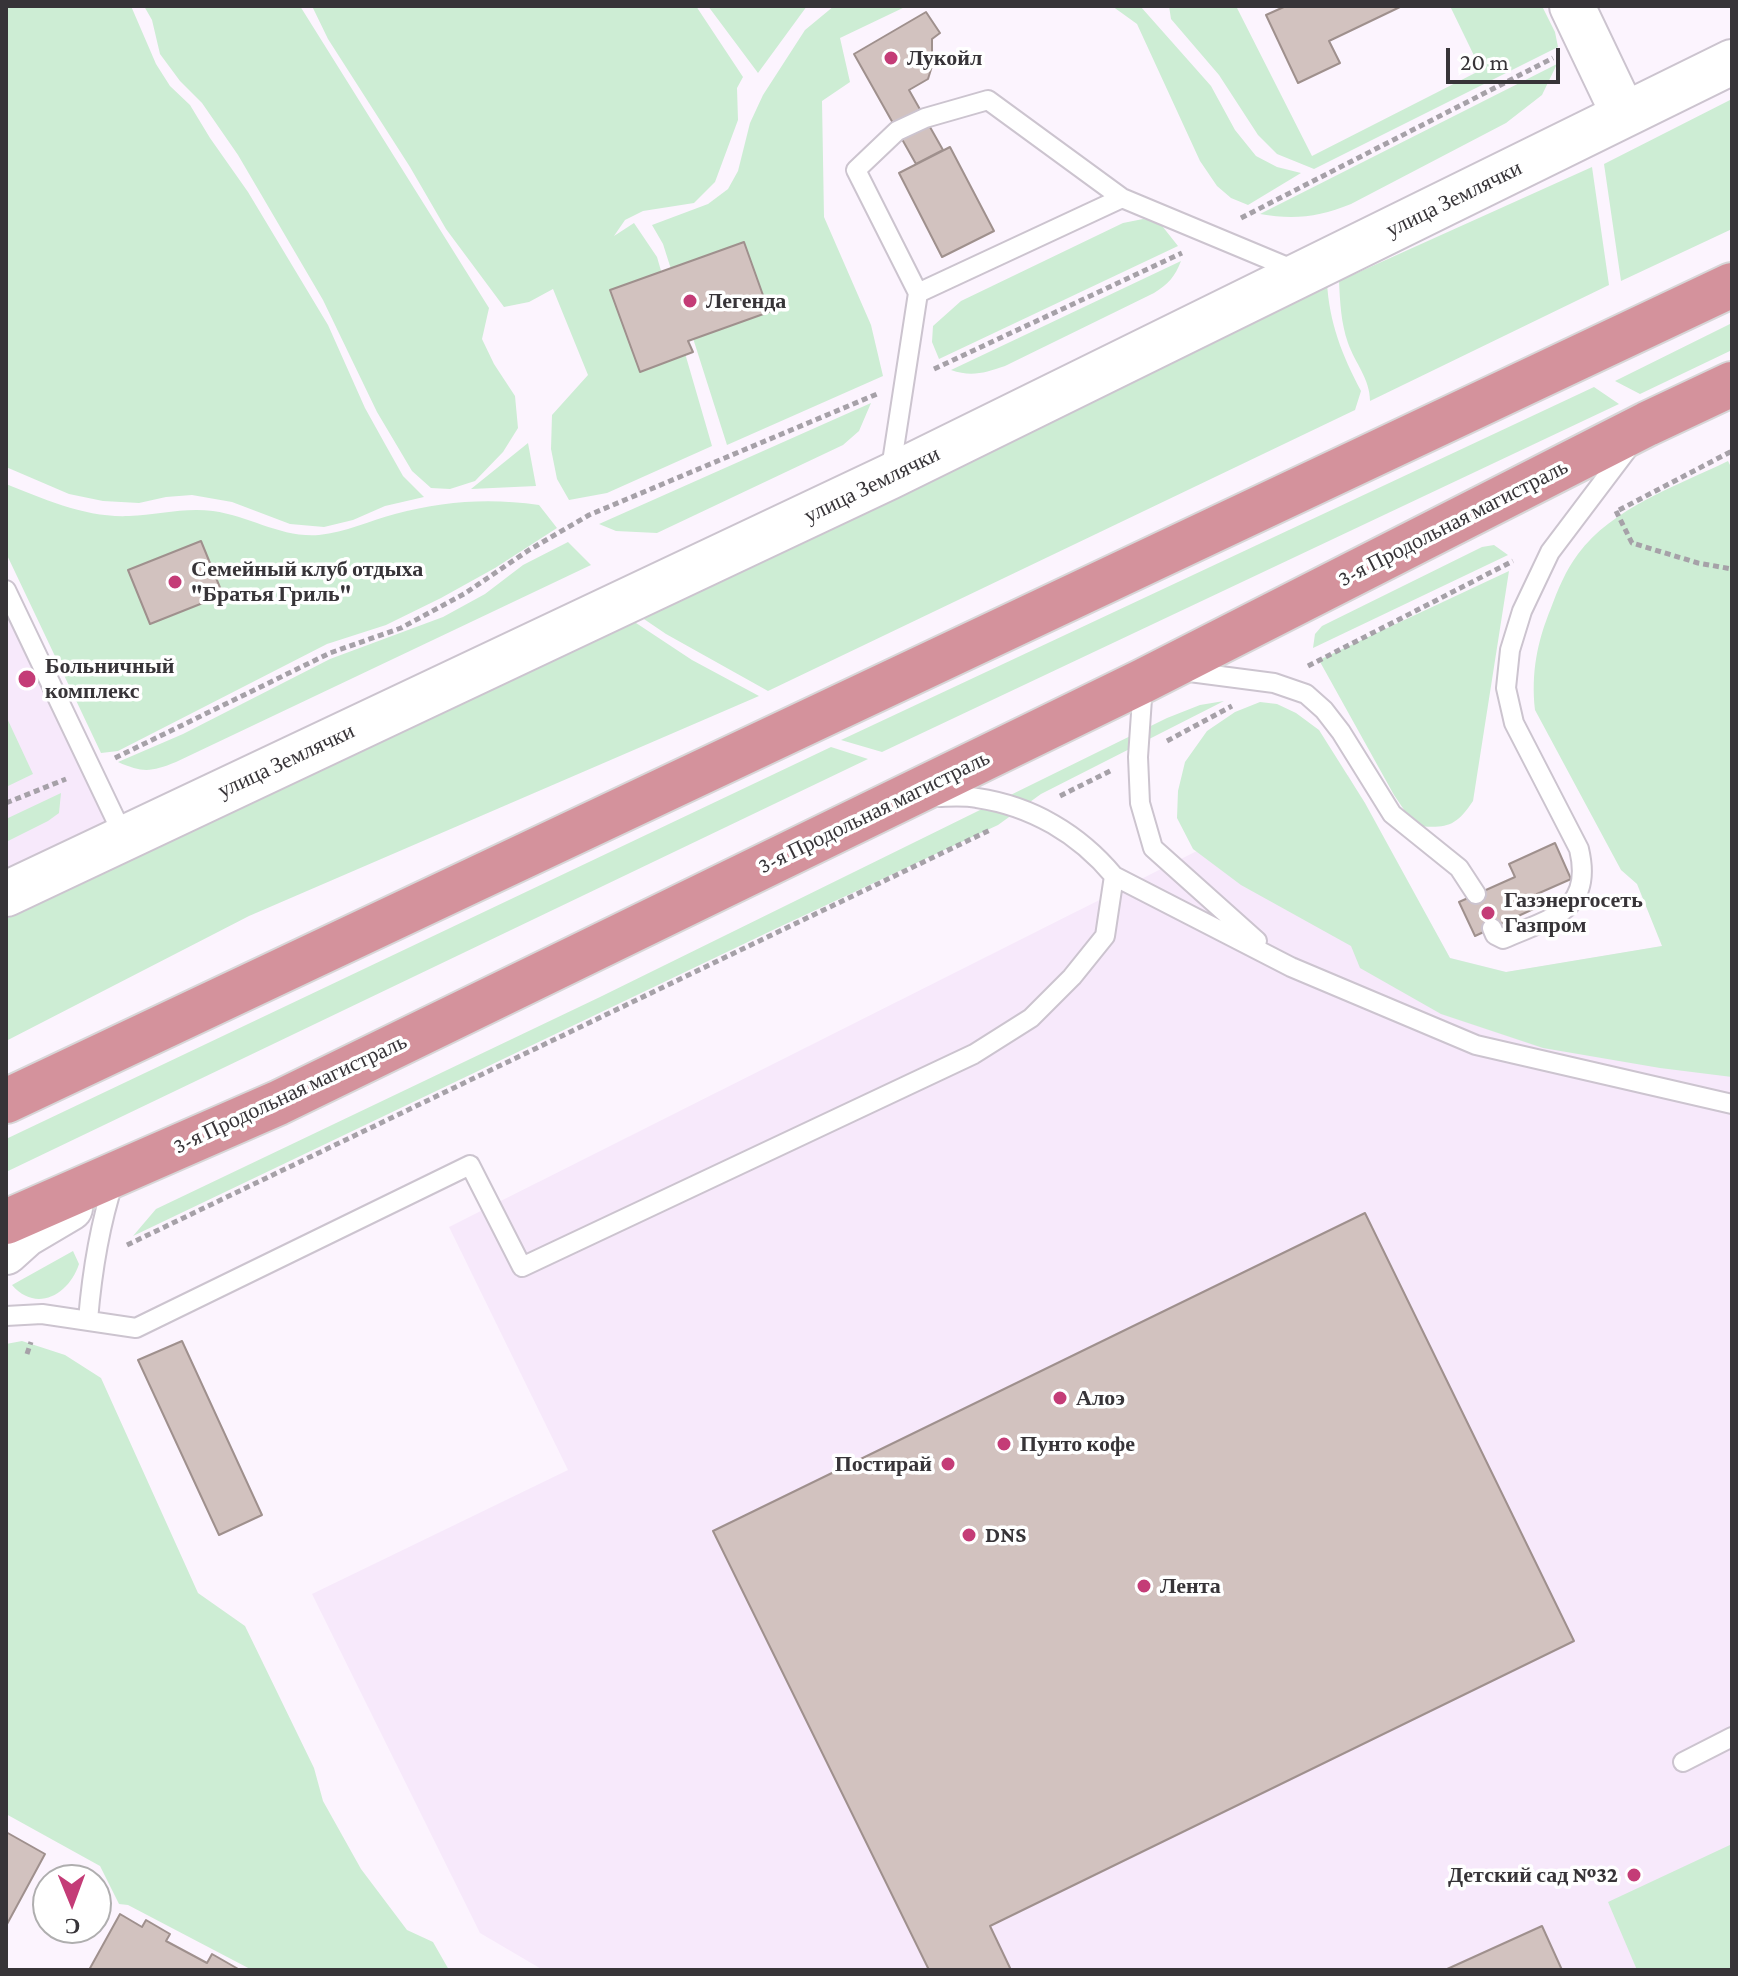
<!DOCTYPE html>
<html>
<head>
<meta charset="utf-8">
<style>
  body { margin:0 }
  #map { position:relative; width:1738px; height:1976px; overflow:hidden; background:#fcf4fe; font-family:"Crimson Pro",serif }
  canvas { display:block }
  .frame { position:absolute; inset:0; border:8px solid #373438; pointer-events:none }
  .north { position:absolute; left:32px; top:1864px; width:80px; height:80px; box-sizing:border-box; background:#fff; border:2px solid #afaeaf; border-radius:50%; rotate:179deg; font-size:22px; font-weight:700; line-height:32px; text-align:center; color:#373438 }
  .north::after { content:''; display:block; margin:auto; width:28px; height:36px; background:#c43c77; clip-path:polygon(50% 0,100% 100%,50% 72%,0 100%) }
  .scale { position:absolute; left:1446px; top:48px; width:114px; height:36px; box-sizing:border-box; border:4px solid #373438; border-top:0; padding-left:10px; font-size:24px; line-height:28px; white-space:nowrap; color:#373438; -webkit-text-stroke:6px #fff; paint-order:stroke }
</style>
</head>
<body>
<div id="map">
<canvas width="1738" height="1976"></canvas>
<div class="frame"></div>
<div class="north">С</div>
<div class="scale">20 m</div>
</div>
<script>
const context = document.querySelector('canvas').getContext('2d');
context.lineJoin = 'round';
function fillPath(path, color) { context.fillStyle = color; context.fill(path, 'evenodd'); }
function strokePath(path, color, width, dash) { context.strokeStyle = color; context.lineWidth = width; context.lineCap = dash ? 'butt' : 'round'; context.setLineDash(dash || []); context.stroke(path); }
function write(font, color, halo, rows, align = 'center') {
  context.font = font + ' "Crimson Pro",serif'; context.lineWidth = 7; context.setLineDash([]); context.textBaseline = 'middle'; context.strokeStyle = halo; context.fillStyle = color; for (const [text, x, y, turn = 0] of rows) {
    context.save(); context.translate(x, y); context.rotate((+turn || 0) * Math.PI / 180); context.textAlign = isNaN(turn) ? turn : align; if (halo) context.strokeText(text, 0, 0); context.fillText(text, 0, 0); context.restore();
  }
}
const built = new Path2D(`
  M6,590L124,837L6,894Z
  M1348,775L1450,958L1506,972L1662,946L1732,906V1970H543L480,1933L312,1594L568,1470L449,1227Z`);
const green = new Path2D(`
  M6,6H131L156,64L170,86L190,105L210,138L248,192L328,325L365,408L385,444L403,476L424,497L385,506L353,520L324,527L290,524L232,502L192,495L166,497L139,503L103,501L69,494L6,467Z
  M144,6H300L489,308L482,339L494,364L515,396L518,428L503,452L475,481L450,489L431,488L412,471L377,412L323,300L238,155L202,103L180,81L160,54L152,20Z
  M312,6H696L743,77L737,88L738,120L715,182L694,203L643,211L625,220L614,236L634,223L657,257L712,446L607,493L569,500L557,479L551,449L552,415L588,375L553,289L529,302L504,307L446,229L410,167L328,39Z
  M708,6H807L758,73Z
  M834,6H907L840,38L850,82L822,101L824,217L871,325L883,376L727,445L663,244L652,225L708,204L728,189L738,171L750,123L763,95L805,30Z
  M1112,6L1141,7L1211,86L1235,130L1256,156L1277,167L1301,173L1248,205L1231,198L1217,186L1200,161L1137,24Z
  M1169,6H1236L1312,156L1481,70L1450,6H1542L1555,32L1558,47L1314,169L1277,154L1258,135L1219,75L1171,19Z
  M1557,64L1542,95L1506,123L1351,204C1319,217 1294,220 1260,214Z
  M1732,99V229L1621,281L1604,164Z
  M1592,167L1609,285L1370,401C1370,379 1355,363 1348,343C1341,323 1340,302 1339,281Z
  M1143,219L1159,222L1178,246L939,359L932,342L933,326L961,301L1123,223Z
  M1181,261C1175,277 1168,284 1154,293L1005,366C985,373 971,377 951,370Z
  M1327,282C1329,322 1342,355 1361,391L1355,410L768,691L666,634L638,615Z
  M1732,323V350L1640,394L1615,381Z
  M1594,387L1619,404L882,752L841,740Z
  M871,403L859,431L843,445L657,533L616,531L599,524Z
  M528,443L536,486L471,489Z
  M1728,461L1732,469V1077L1660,1068L1543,1048L1441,1014L1360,968L1351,946L1241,885L1193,849L1177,818L1178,791L1185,762L1207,731L1235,712L1260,702L1277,704L1296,713L1319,730L1365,803L1450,958L1506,972L1662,946L1637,884L1621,870L1535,710C1531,673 1537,642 1551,608C1558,589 1566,570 1578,554C1613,507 1677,486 1728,461Z
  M6,484C44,499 86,518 129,516C157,515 185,507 213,511C250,516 281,538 319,535C346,532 369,521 395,514C444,501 489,498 539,505L557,528L495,568L441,598L386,625L327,644L118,751L101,753L6,553Z
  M568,542L591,565L176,762C151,772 143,773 118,762L183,734L330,659L443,617L485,594L523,565Z
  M1494,545L1508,555L1313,648L1315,634L1322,626L1482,547Z
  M1509,571L1473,801C1455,828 1446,828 1415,826L1394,795L1319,660Z
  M630,619L692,660L759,696L249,916L6,1041V919L386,733Z
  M1224,701L1041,794L998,825L775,929L133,1236L156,1209L600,997L1167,718L1200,705Z
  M6,716L33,774L6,787Z
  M831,747L868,759L6,1172V1139Z
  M61,793L59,813L48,821L6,842V819Z
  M73,1251L79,1264C69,1295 36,1313 12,1285Z
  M22,1341L65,1355L101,1378L198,1593L245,1626L314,1768L323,1801L361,1869L407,1930L433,1942L449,1970H252L128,1905L119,1904L100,1866L6,1814V1344Z
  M1732,1844V1970H1637L1608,1902Z`);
const building = new Path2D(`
  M1286,6H1399L1400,7L1329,41L1340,63L1298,83L1266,15Z
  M926,12L940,33L932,39V66L928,79L909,90L943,150L916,164L854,54Z
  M950,147L994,231L942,257L899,173Z
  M744,242L769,312L688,341L693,352L640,372L610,290Z
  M201,541L223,595L150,624L128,570Z
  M1555,843L1571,879L1537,894L1542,905L1475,936L1459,902L1515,877L1509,864Z
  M1365,1213L1574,1641L990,1926L1011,1970H929L713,1531Z
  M182,1341L262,1515L219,1535L138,1360Z
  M6,1832L45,1854L6,1926Z
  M120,1914L142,1927L146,1920L170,1934L166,1941L207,1963L212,1954L240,1970H89Z
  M1542,1926L1562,1970H1445Z`);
const path = new Path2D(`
  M1241,218L1553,58
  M934,369L1182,253
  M1619,510L1732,451
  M1616,511L1632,543L1698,563L1732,569
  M1308,666L1513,561
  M1167,741L1232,706
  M115,758L330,653L401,628L464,594L529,550L589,515L877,394
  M1060,796L1112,770
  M6,803L66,779
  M127,1245L990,830
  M27,1354L31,1342`);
const service = new Path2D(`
  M918,293L856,170L897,131L925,118L988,100L1122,198
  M890,475L918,293L1122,198L1297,271
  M6,590L124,837
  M1182,671L1274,683L1306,694L1324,710L1341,732L1392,814L1459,868L1476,894
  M1143,684L1138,757L1140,803L1153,848L1257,941
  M1114,876L1291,967L1476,1045L1732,1104
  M1492,928L1495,935L1503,939C1550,918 1594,912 1579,849L1514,723L1506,688L1510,650L1522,611L1550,552L1630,446
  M6,1316L42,1314L136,1328L470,1165L522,1267L974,1054L1031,1018L1072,977L1105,936L1114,876C1079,834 1032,806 977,798C963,795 947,797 933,797
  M88,1320C92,1272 99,1227 114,1181
  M1683,1762L1732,1737`);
const secondary = new Path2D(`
  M1572,6L1624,115
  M6,894L889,477L1732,62
  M6,1252L26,1234L70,1208`);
const trunk = new Path2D(`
  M6,1101L1732,285
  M6,1222L278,1103L1143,681L1647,424L1732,384`);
const markers = [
  [891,58,8,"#c43c77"],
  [690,301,8,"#c43c77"],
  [175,582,8,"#c43c77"],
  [27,679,10,"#c43c77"],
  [1488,913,8,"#c43c77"],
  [1060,1398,8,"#c43c77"],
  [1004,1444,8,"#c43c77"],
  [948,1464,8,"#c43c77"],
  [969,1535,8,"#c43c77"],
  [1144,1586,8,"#c43c77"],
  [1634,1875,8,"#c43c77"]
];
const poiNames = [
  ["Лукойл",907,58],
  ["Легенда",706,301],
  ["Семейный клуб отдыха",191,569],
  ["\"Братья Гриль\"",191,594],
  ["Больничный",45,666],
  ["комплекс",45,691],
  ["Газэнергосеть",1504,900],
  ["Газпром",1504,925],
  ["Алоэ",1076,1398],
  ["Пунто кофе",1020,1444],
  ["Постирай",932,1464,"right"],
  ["DNS",985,1535],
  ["Лента",1160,1586],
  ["Детский сад №32",1618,1875,"right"]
];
const streetNames = [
  ["улица Землячки",1454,199,-26],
  ["улица Землячки",872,485,-26],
  ["3-я Продольная магистраль",1453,523,-27],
  ["улица Землячки",286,761,-25],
  ["3-я Продольная магистраль",874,812,-26],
  ["3-я Продольная магистраль",290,1094,-25]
];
fillPath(built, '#f7e9fb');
fillPath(green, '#cdedd4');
fillPath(building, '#d2c2bf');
strokePath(building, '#9f908d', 2);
strokePath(service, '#ccc4cf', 22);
strokePath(secondary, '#ccc4cf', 48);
strokePath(trunk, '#d7d6d7', 48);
strokePath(path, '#a6a1a8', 5, [6, 4]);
strokePath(service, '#fff', 18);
strokePath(secondary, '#fff', 44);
strokePath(trunk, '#d4929c', 44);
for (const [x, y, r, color] of markers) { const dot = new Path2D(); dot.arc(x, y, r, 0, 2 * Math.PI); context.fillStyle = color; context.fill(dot); strokePath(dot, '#fff', 3); }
write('bold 22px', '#373438', '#fff', poiNames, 'left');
write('22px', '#373438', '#fff', streetNames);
</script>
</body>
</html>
